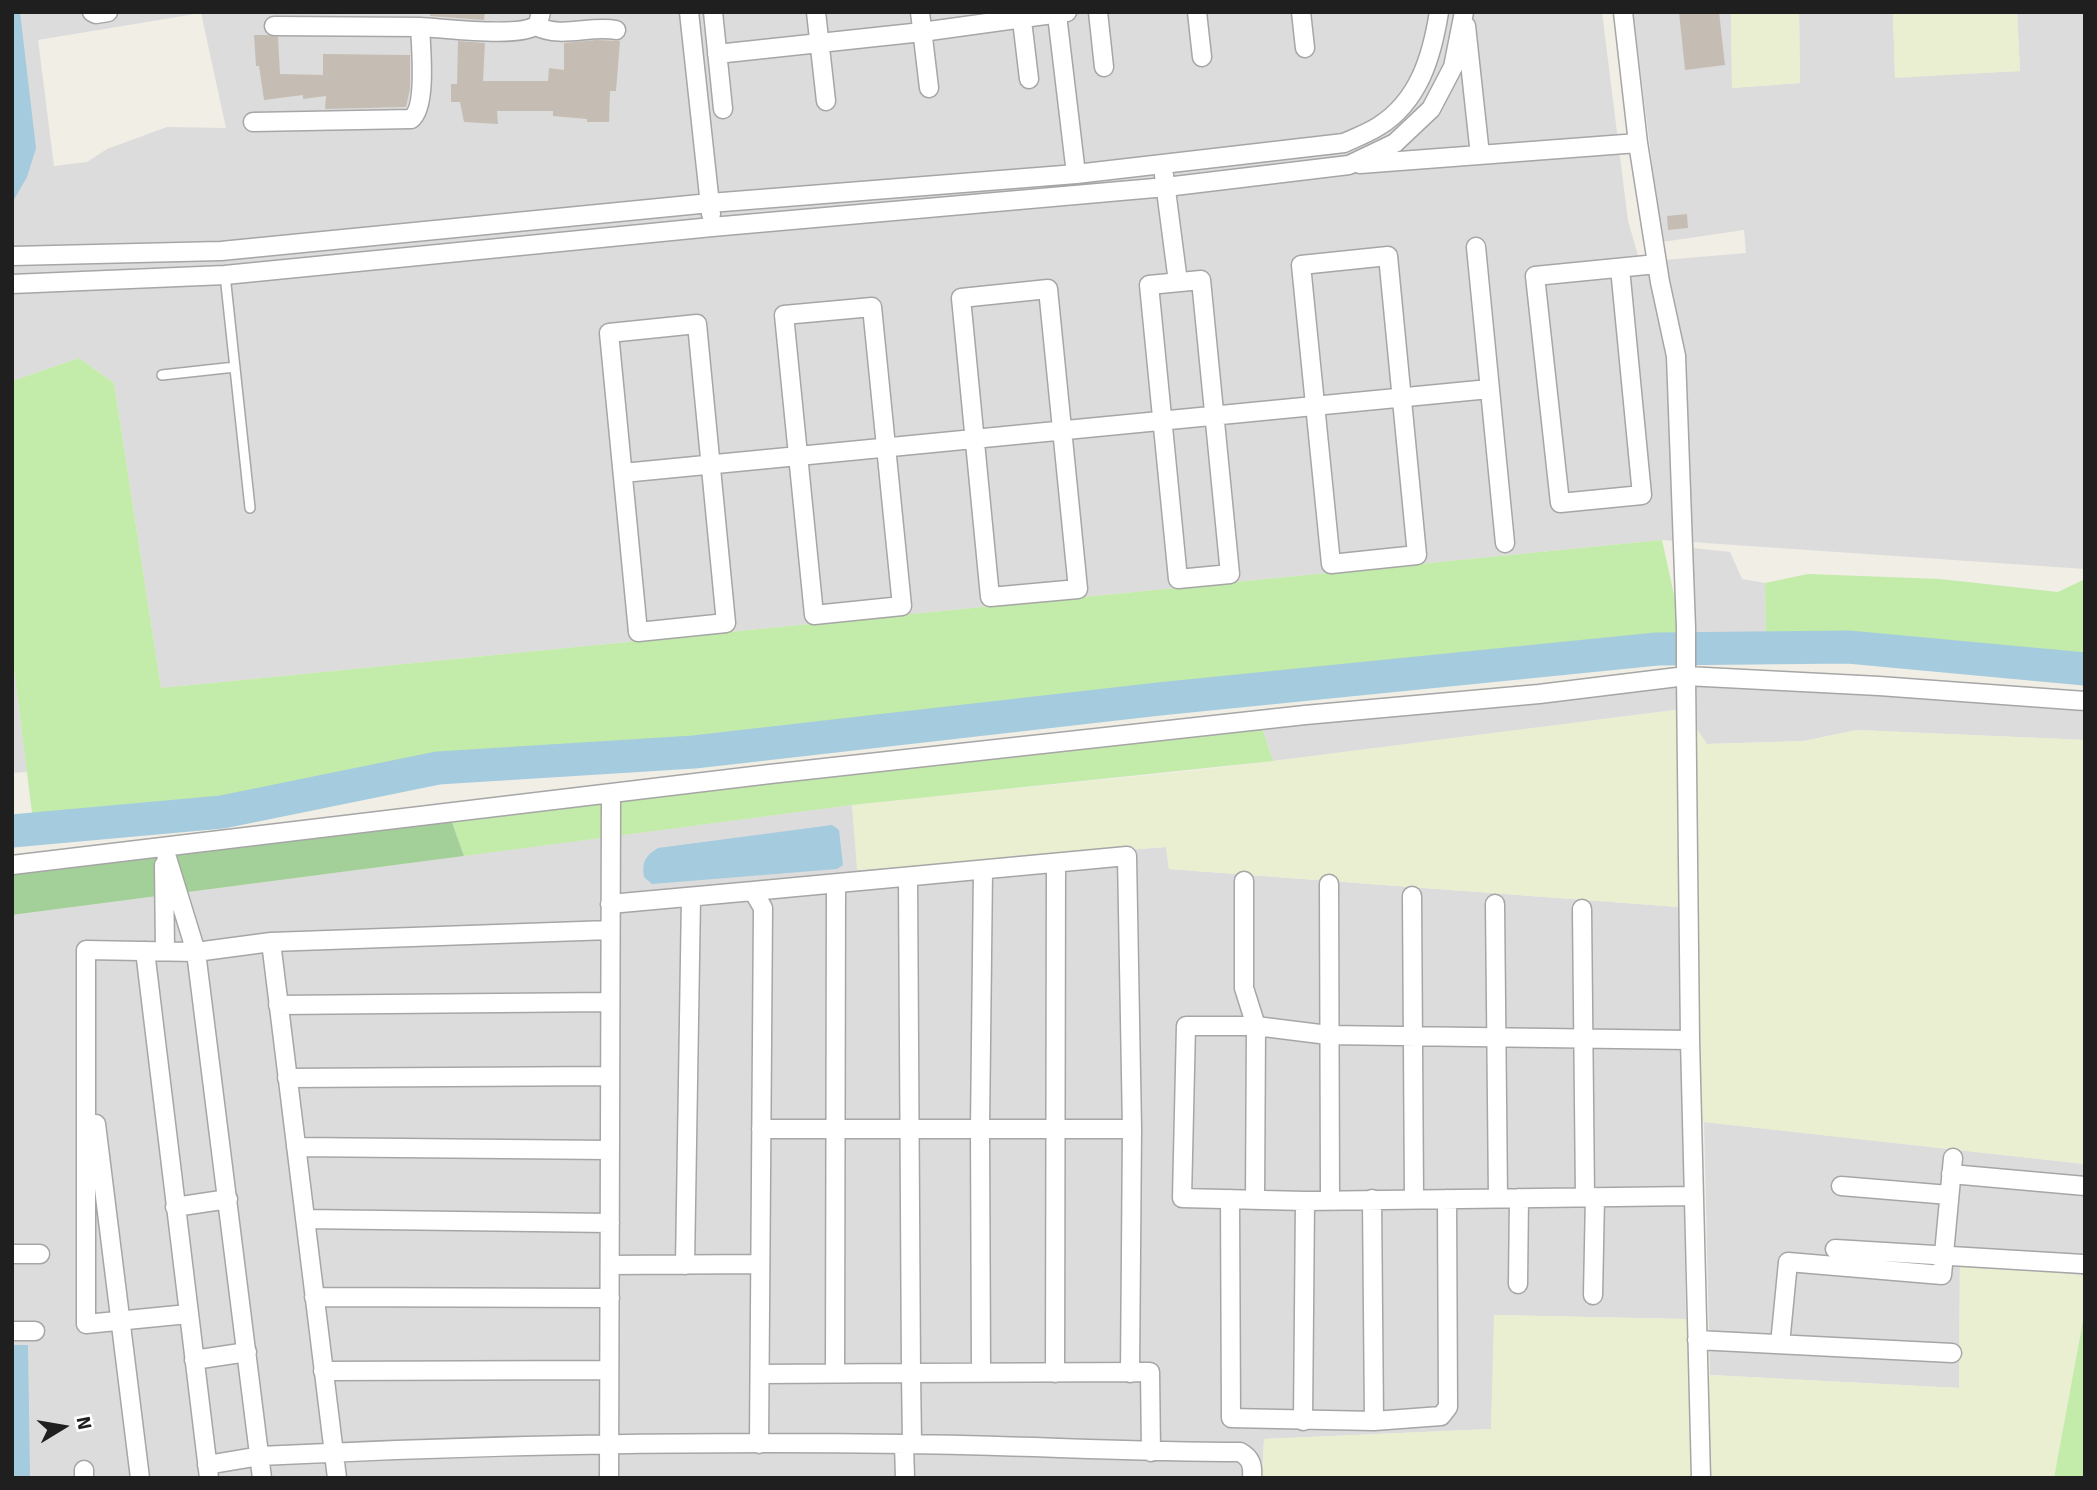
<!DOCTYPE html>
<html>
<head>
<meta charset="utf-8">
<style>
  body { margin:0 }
  #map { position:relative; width:2097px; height:1490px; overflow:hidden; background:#f0eee5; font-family:Signika,sans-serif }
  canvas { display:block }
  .frame { position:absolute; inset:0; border:14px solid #1f1f1f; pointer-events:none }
  .north { position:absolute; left:28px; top:1392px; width:70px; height:70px; -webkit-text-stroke:5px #fff; paint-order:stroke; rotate:79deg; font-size:19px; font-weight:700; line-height:28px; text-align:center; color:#1f1f1f }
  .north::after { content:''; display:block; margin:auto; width:24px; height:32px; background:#1f1f1f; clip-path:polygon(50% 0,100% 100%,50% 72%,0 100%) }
</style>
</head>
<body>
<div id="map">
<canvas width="2097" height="1490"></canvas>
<div class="frame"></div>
<div class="north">N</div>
</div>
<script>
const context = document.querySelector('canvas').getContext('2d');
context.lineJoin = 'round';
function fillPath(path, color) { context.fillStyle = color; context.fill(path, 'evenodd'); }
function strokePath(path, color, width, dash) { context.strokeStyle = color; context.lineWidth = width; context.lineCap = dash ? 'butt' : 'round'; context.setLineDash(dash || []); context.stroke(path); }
const residential = new Path2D(`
  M12,12H1602L1628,221L1640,262L1746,253L1744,230L1662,242L1633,12H1731L1732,88L1800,83L1799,12H1893L1895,77L2020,71L2017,12H2085V569L1662,540L161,688L114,383L79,358L12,381ZM201,13L226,128L167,127L107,149L87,162L54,166L38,40Z
  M1693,548L1730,552L1742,579L1765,583L1766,648L1686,649Z
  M12,652L27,772L12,773Z
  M1693,673L2055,690L2085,714V740L1856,730L1804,741L1707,744L1683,709L1273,761L1259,718Z
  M852,805L858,870L1166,847L1169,869L1679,907L1686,1319L1495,1315L1491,1429L1264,1439L1262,1478H12V915Z
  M1704,1122L2085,1164V1276L1960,1261L1959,1388L1710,1375Z`);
const farmland = new Path2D(`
  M1731,12H1799L1800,83L1732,88Z
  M1893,12H2017L2020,71L1895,78Z
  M1683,709L1707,744L1804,741L1856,730L2085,740V1164L1704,1122L1683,1115L1679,907L1169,869L1166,847L857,870L852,805L1202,770Z
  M1960,1261L2085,1276V1310L2054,1478H1262L1264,1439L1491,1429L1494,1315L1686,1319L1708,1323L1710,1375L1959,1388Z`);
const grass = new Path2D(`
  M79,358L114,383L161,688L1662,540L1686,649H1657L1244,690L694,752L432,769L222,812L34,829L12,652V381Z
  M1808,574L1940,579L2058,592L2085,579V669L1848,647L1766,648L1765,583Z
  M1259,718L1273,761L852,805L464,856L449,814Z
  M2085,1310V1478H2054Z`);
const forest = new Path2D(`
  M449,814L464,856L12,915V864Z`);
const water = new Path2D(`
  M12,12H20L36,148L27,177L12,203Z
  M832,825L839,830L843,865L837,869L652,884L644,877C642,862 645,856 658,848Z
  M12,1345H28L30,1478H12Z`);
const river = new Path2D(`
  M12,831L222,812L438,768L694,752L1159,699L1657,649L1848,647L2085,669`);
const building = new Path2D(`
  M430,12H485L484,20L430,16Z
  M1679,12H1719L1725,65L1685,70Z
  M254,35H267L278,37L280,74L323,75V54L410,55V89L406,107L325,109L326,96L303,99V95L264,100L259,66H256Z
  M596,40L620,41L616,91H610L609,122H587V119L553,116V111H497L498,124L464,122L460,102H451V84H457L458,41L485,43L483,81H548L549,68L564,70V43Z
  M1687,214L1688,228L1668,230L1667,216Z`);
const lane = new Path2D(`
  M225,275L250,508
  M162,375L235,367`);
const street = new Path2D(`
  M92,12L96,14L108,12
  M689,12L711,214
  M713,12L723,109
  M816,12L826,101
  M920,12L929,88
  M1021,12L1029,79
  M1098,12L1104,67
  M1197,12L1202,57
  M1301,12L1305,48
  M1057,15L1076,174
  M274,26L420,27
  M536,26C562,39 589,25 616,30
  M1466,26L1480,155
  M717,54L922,32L1067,12
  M253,122L411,119C427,108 421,47 420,27C445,28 522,39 538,24L541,12
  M1360,164L1638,143
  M1164,175L1178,282
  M1476,247L1505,543
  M12,256L221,251L710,203L1076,174L1344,143C1355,138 1368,133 1379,126C1419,101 1432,56 1439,12
  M1388,256L1417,555L1331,564L1301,265Z
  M1620,268L1642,495L1560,503L1535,276L1657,264
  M1201,280L1230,574L1178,579L1149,285Z
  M12,284L225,275L712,227L1166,187L1349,165L1395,143L1431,109L1453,67L1464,12
  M1048,289L1078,589L990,597L961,298Z
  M872,307L902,606L814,615L784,315Z
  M697,324L726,623L638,632L609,333Z
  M623,473L1489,389
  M164,848L196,952L262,1478
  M12,865L770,774L1305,715L1539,694L1686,676V628L1676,356L1660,282L1638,143L1623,12
  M164,865L165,951
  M1244,881V988L1256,1026L1255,1200
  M1329,884L1330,1199
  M753,891L1127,856L1132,1129L1130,1373
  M1412,896L1414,1198
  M610,904L753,891L763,908L759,1444
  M1495,904L1498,1198
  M1582,909L1585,1197
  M271,942L337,1478
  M145,951L209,1478
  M278,1005L610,1002
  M1690,1040L1328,1035L1256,1026H1186L1182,1198L1305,1201L1693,1196
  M287,1078L610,1076
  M96,1124L140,1478
  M761,1129H1132
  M296,1147L610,1150
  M1951,1174L2085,1186
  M1841,1186L1949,1195
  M1230,1199L1231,1418L1374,1421
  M1372,1199L1374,1421L1441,1416L1448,1407L1447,1199
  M175,1207L228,1199
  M305,1219L610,1223
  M1835,1249L2083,1264
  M12,1254H40
  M610,1265L760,1264
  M685,1265L691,897
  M1518,1284L1519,1198
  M1593,1295L1595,1197
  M314,1297L610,1298
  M188,1314L86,1324V950L196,952L271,942L610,930
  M12,1331H35
  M1697,1340L1952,1353
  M1780,1344L1788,1262L1942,1275L1953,1158
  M194,1360L247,1352
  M323,1371L609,1370
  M981,1372L980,1128L983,870
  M835,1373L836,884
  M1055,1373L1056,863
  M760,1374L911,1373L908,877
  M1303,1421L1305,1201
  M904,1444L905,1478
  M912,1444L911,1373L1150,1372L1151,1452
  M207,1465L260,1456C475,1445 691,1441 906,1444C1017,1445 1128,1452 1240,1452C1251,1458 1253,1465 1252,1478
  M84,1478V1470
  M609,1478L611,794
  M1701,1478L1690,1040L1686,676L1879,686L2085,701`);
fillPath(residential, '#dddcdc');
fillPath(farmland, '#e9efd0');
fillPath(grass, '#c3ebaa');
fillPath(forest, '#a3d099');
fillPath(water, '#a5cbde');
strokePath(river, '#a5cbde', 33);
fillPath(building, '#c5bdb4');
strokePath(lane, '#a6a6a6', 12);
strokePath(street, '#a6a6a6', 21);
strokePath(lane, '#fff', 9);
strokePath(street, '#fff', 18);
</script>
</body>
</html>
